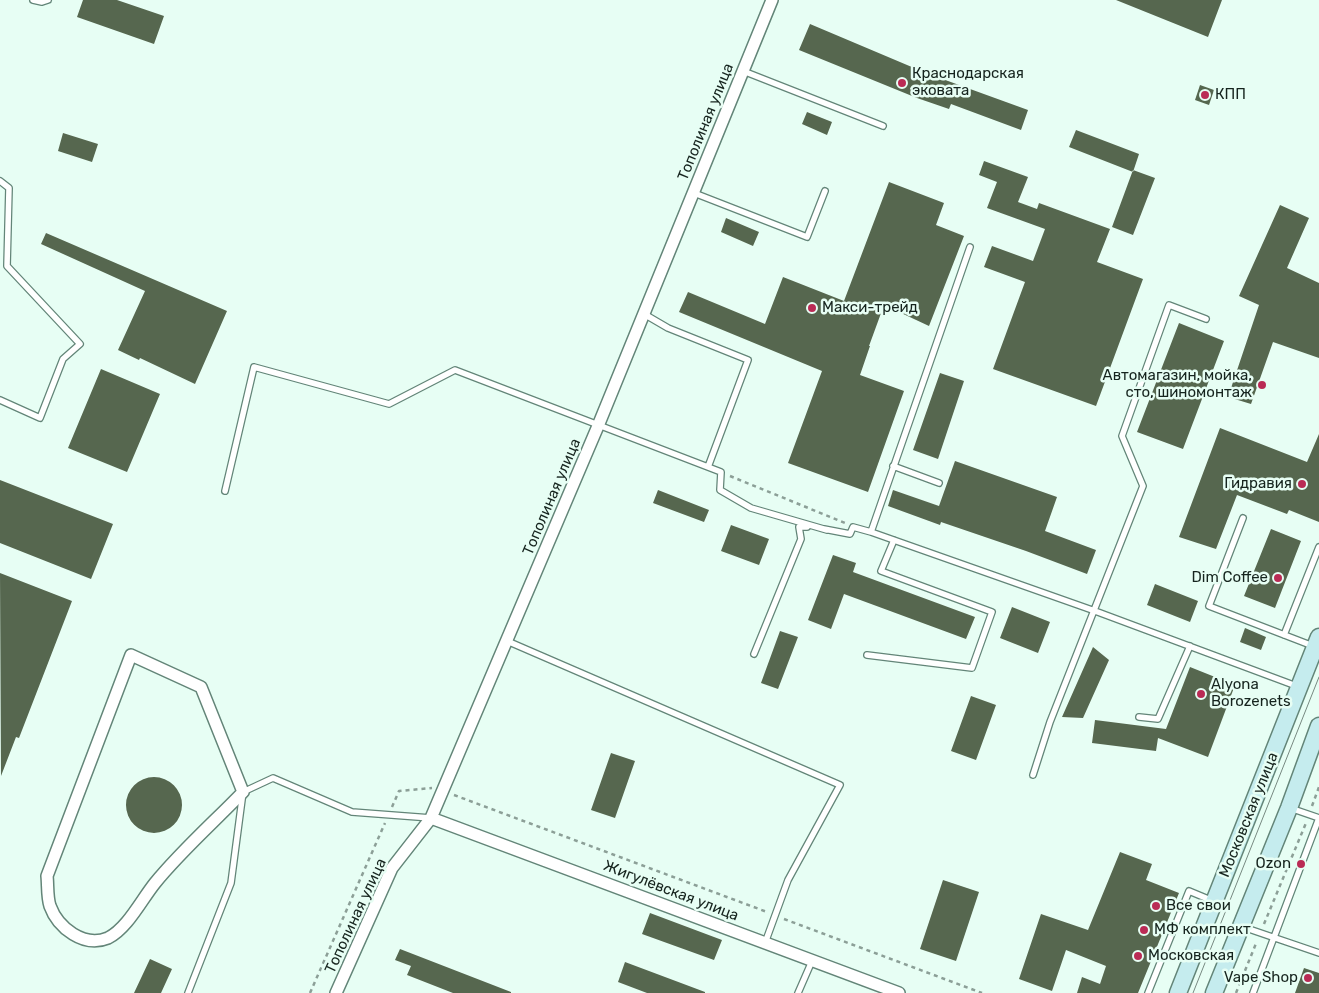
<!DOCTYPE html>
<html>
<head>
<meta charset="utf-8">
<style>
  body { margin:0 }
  canvas { display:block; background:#e7fef4 }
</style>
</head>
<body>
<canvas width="1319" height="993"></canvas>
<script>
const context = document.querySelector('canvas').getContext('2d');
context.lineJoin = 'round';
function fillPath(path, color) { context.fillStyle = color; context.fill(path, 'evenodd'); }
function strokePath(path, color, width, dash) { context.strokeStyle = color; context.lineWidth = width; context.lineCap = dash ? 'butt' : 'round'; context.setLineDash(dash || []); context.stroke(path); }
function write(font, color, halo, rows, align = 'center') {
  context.font = font + ' Rubik,sans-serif'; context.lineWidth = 5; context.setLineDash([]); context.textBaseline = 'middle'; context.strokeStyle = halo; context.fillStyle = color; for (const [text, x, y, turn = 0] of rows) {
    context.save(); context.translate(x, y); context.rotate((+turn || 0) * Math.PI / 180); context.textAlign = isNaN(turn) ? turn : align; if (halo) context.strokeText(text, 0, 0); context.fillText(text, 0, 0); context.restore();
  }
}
const building = new Path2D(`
  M83,0H117L164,16L154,44L77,17Z
  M1116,0H1222L1208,37Z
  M810,24L926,73L1028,110L1021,130L951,104L949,109L917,98L799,50Z
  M1200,85L1214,90L1209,105L1195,100Z
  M807,112L832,122L827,135L802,124Z
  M1076,130L1139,154L1133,172L1069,147Z
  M63,133L98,144L92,162L58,151Z
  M984,161L1028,177L1018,202L1037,209L1039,203L1110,229L1097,262L1143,279L1096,406L993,369L1025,282L984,267L992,246L1033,261L1045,229L987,208L997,182L979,175Z
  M1133,170L1155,178L1133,235L1112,227Z
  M889,182L944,203L936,225L964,236L929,326L884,305L869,346H870L860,375L904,391L868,492L788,463L822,371L679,312L688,292L765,324L783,277L844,301Z
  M1280,205L1309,218L1287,268L1319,283V358L1273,342L1251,404L1228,397L1259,305L1239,296Z
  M726,218L759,232L753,246L721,232Z
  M46,233L227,311L195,384L140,358L139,360L118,350L145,291L41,244Z
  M1179,323L1224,341L1183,449L1137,432Z
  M101,369L160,394L127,472L68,448Z
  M940,373L964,381L938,459L913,450Z
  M1220,428L1307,462L1319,434V522L1289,510L1287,514L1237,495L1216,549L1179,537Z
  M955,461L1057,497L1045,531L1096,550L1087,574L1026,551L941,522L940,525L888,506L893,490L939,506Z
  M0,480L113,524L91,579L0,543Z
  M658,490L709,510L704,522L653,503Z
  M731,525L769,539L759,565L721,551Z
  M1271,529L1301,541L1275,608L1244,596Z
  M833,555L856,563L853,572L975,617L966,639L844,594L831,629L808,620Z
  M0,573L72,601L19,738L16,737L1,776Z
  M1155,584L1198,601L1190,622L1147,605Z
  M1012,607L1050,622L1038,653L1000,638Z
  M1245,628L1266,637L1261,650L1240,642Z
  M780,631L798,637L778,689L761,683Z
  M1093,647L1109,660L1083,718L1062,717Z
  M1190,667L1235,685L1208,757L1158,738L1156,751L1092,743L1095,720L1166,729Z
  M971,696L996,705L976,760L951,751Z
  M611,753L635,761L615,818L591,810Z
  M126 805a28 28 0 1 1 56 0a28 28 0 1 1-56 0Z
  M1120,852L1152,864L1146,880L1179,893L1138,993H1077L1082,977L1100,984L1106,966L1066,950L1052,991L1019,979L1041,914L1088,930Z
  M943,880L979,892L956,961L920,949Z
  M650,913L722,940L714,960L642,934Z
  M400,949L511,992V993H453L407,975L411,966L395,960Z
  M150,959L172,969L161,993H134Z
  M625,962L705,992V993H647L618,982Z
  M1304,968L1319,973V993H1295Z`);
const path = new Path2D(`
  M730,476L845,523
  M454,795L767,912
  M1312,806L1319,787
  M392,807L399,791L432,788
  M784,919L982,993
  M1264,924L1306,823
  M310,993L385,823
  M1236,993L1257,941`);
const lane = new Path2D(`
  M33,0L42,2L48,0
  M743,71L883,126
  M0,181L9,188L7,266L80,344L63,359L40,418L0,400
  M694,193L807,237L825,191
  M644,314L668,328L748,360L708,467
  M893,466L939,483
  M225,491L254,367L389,404L455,370L721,472L720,490L751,508L827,530
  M1243,518L1209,606L1313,646
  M824,529L850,534L853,527L871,532L1095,611L1299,687
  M871,532L970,247
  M1284,635L1319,547
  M507,641L840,785L788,880L765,943
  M754,654L801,539L799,527H807
  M867,655L972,668L992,612L881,571L894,540
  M1139,717L1158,719L1190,646
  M1033,775L1050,722L1143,486L1122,436L1169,305L1206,319
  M1290,808L1319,818
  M1243,927L1319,953
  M188,993L231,883L243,792L273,778L352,812L431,818
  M798,993L812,961
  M1148,993L1189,891L1213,901
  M1253,993L1319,818`);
const street = new Path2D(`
  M131,655L201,687L243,792C214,822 181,851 155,883C142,899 127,929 108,938C84,948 58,928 50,906C47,897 48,885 47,876Z
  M431,818L899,993
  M336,993L392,868L431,818L598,426L772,0`);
const secondary = new Path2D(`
  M1178,993L1319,637
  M1214,993L1289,808L1319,726`);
const tram = new Path2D(`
  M1193,993L1319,677`);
const markers = [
  [902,83,5,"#ba2b55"],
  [1205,95,5,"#ba2b55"],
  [812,308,5,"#ba2b55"],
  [1262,385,5,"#ba2b55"],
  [1302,484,5,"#ba2b55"],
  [1278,578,5,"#ba2b55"],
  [1201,694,5,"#ba2b55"],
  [1301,864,5,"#ba2b55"],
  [1156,906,5,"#ba2b55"],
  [1144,930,5,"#ba2b55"],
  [1138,956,5,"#ba2b55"],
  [1308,978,5,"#ba2b55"]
];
const poiNames = [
  ["Краснодарская",912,74],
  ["эковата",912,91],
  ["КПП",1215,95],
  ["Макси-трейд",822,308],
  ["Автомагазин, мойка,",1252,376,"right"],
  ["сто, шиномонтаж",1252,393,"right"],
  ["Гидравия",1292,484,"right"],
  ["Dim Coffee",1268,578,"right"],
  ["Alyona",1211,685],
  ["Borozenets",1211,702],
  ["Ozon",1291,864,"right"],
  ["Все свои",1166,906],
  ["МФ комплект",1154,930],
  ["Московская",1148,956],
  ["Vape Shop",1298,978,"right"]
];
const streetNames = [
  ["Тополиная улица",706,122,-68],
  ["Тополиная улица",552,497,-67],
  ["Московская улица",1249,815,-68],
  ["Жигулёвская улица",671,891,21],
  ["Тополиная улица",356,916,-65]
];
fillPath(building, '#56674f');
strokePath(lane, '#638578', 8);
strokePath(street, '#638578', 14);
strokePath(secondary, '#638578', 19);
strokePath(path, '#8c9f97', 2.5, [4, 4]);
strokePath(lane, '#fff', 5.5);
strokePath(street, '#fff', 11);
strokePath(secondary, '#c5ecee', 16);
strokePath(tram, '#778981', 1);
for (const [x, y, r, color] of markers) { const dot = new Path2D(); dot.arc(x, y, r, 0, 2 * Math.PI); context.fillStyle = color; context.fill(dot); strokePath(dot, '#e7fef4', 2); }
write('15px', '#16241e', '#e7fef4', poiNames, 'left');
write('15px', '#16241e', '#e7fef4', streetNames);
</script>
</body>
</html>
